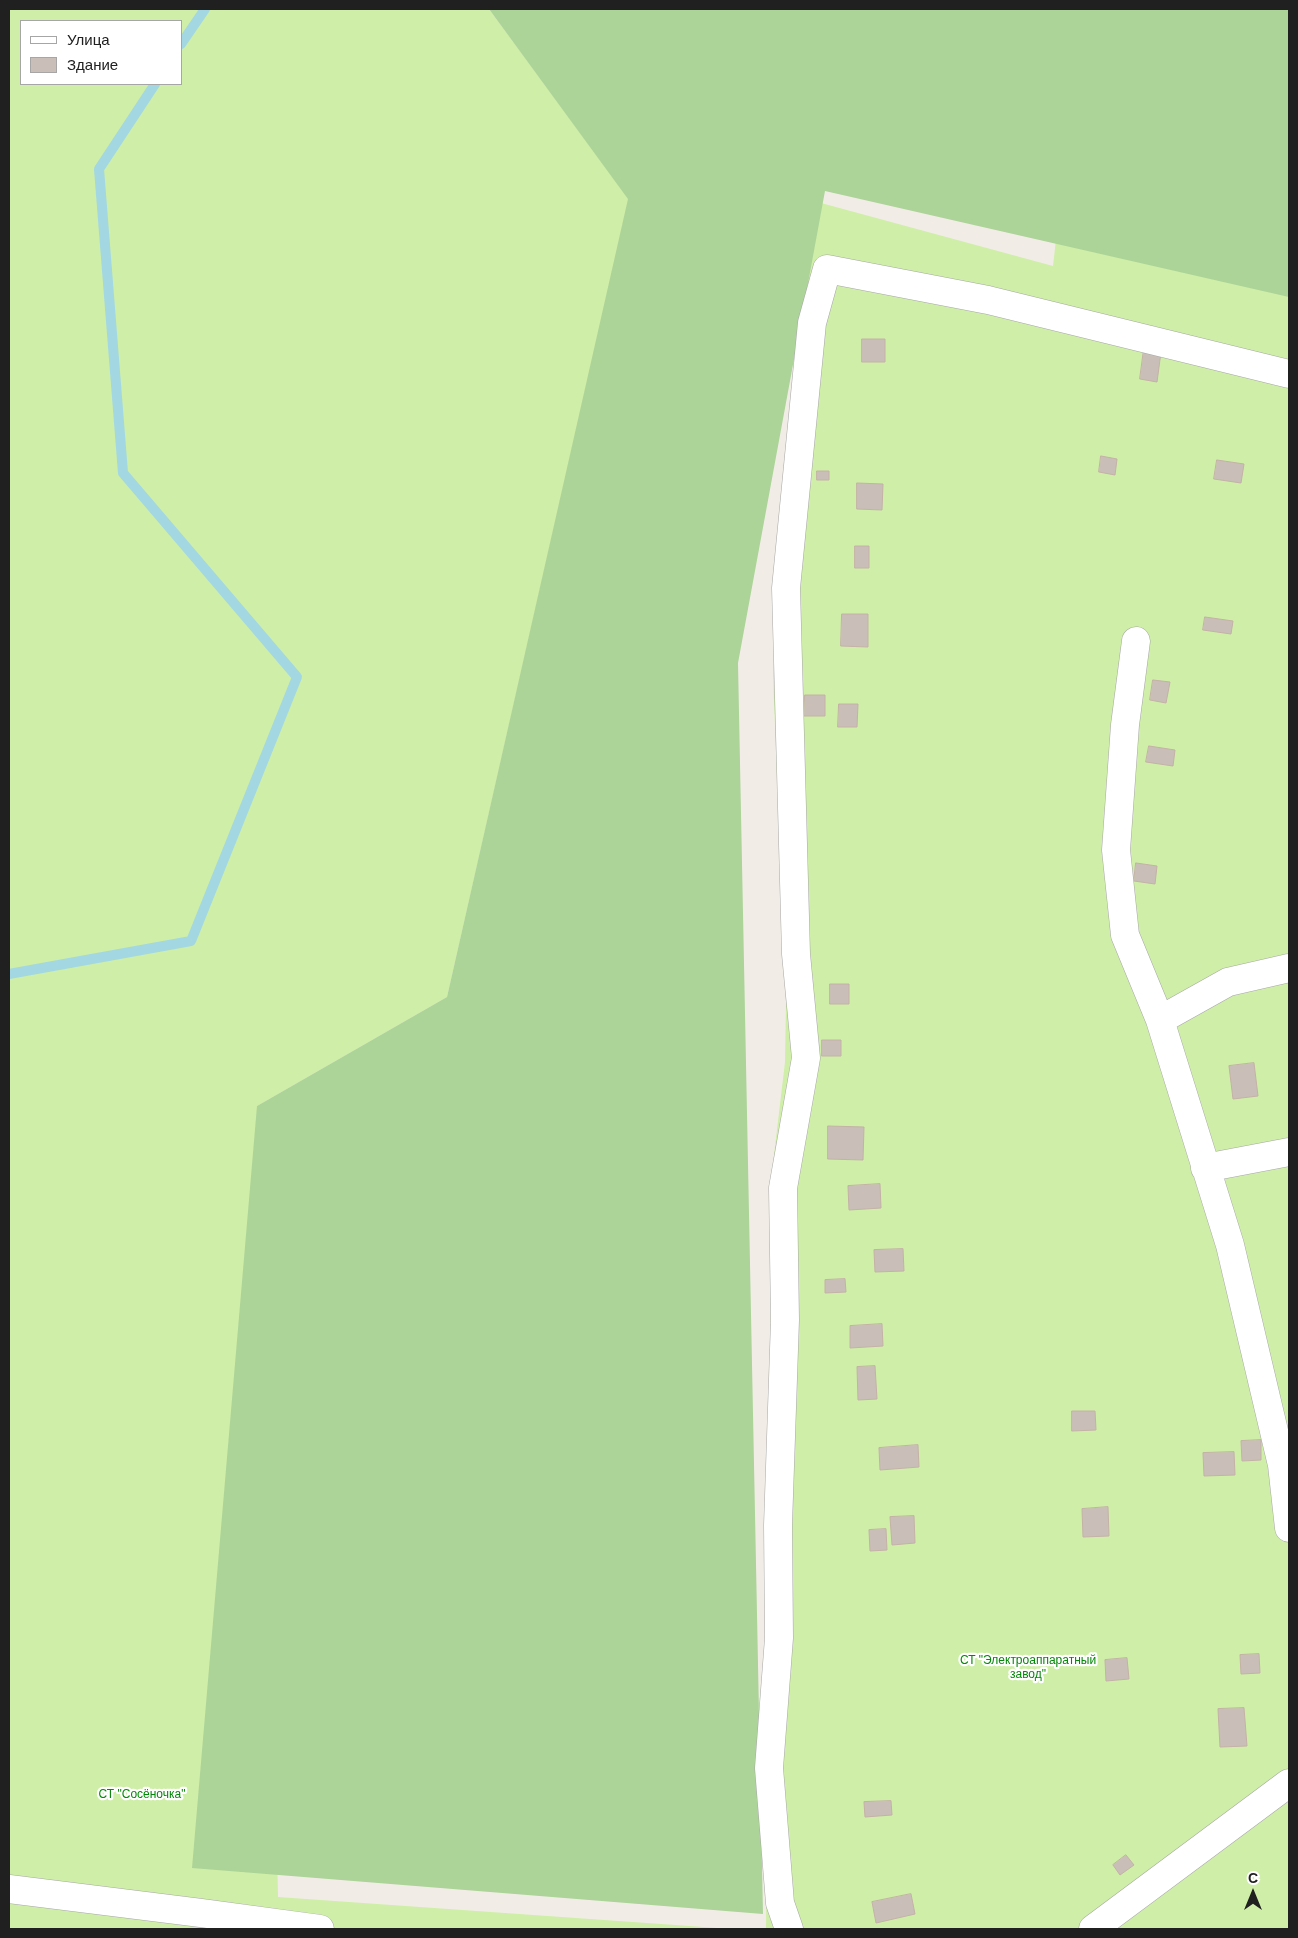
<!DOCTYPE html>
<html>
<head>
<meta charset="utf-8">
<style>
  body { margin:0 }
  #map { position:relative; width:1298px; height:1938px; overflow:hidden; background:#f1ede6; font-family:Helvetica,sans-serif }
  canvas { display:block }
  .frame { position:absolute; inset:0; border:10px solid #202020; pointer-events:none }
  .legend { position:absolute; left:20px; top:20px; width:162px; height:65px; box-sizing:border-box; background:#fff; border:1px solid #a6a6a6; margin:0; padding:6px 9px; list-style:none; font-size:15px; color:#202020 }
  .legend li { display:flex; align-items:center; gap:10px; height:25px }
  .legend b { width:25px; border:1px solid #a6a6a6 }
  .north { position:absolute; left:1228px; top:1868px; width:50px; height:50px; -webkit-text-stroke:4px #fff; paint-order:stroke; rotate:0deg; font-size:14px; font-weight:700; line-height:20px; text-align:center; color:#202020 }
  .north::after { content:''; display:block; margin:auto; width:18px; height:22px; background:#202020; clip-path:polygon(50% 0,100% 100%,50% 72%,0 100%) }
</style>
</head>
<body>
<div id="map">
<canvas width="1298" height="1938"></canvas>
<div class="frame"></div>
<ul class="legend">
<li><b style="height:6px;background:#fff"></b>Улица</li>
<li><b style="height:14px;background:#c9bfb8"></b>Здание</li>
</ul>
<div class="north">С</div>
</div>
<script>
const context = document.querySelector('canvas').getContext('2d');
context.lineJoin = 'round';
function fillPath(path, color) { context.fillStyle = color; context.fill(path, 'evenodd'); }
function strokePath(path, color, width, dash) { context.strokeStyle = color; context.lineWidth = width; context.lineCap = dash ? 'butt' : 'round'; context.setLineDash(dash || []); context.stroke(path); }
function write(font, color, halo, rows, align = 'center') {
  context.font = font + ' Helvetica,sans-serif'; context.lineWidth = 4.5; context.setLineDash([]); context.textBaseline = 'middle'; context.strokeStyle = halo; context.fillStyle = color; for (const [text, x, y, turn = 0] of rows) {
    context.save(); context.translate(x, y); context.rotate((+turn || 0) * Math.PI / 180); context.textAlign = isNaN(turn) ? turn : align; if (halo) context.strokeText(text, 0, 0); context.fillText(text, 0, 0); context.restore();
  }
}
const grass = new Path2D(`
  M9,9H489L629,199L447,997L257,1106L268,1414L278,1897L732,1929H9ZM21,21H181V84H21Z
  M1082,9L1289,55V1929H766L772,1172L785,1062L786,1004L773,676L789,429L810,200L1053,266Z`);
const forest = new Path2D(`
  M489,9H1289V297L825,191L738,663L763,1914L192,1868L257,1106L447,997L628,199Z`);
const stream = new Path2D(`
  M181,44L205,9
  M9,974L191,941L297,677L123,473L99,169L155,84`);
const building = new Path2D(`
  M862,339H885V362H862Z
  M1144,349L1161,352L1157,382L1140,379Z
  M1101,456L1117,459L1115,475L1099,472Z
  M1217,460L1244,464L1241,483L1214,479Z
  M817,471H829V480H817Z
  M857,483L883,484L882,510L857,509Z
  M855,546H869V568H855Z
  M842,614H868V647L841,646Z
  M1205,617L1233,621L1231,634L1203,630Z
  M1153,680L1170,682L1166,703L1150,700Z
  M805,695H825V716H804Z
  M839,704H858L857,727H838Z
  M1149,746L1175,750L1173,766L1146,762Z
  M1136,863L1157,866L1155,884L1134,881Z
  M830,984H849V1004H830Z
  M822,1040H841V1056H822Z
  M1254,1063L1258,1096L1233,1099L1229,1066Z
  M828,1126L864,1127L863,1160L828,1159Z
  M880,1184L881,1208L849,1210L848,1186Z
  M903,1249L904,1271L875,1272L874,1250Z
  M845,1279L846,1292L825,1293V1280Z
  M882,1324L883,1346L850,1348V1326Z
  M875,1366L877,1399L858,1400L857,1367Z
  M1072,1411H1095L1096,1430L1072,1431Z
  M1261,1440V1460L1242,1461L1241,1441Z
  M918,1445L919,1467L880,1470L879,1448Z
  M1234,1452L1235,1475L1204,1476L1203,1453Z
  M1108,1507L1109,1536L1083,1537L1082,1509Z
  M914,1516L915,1543L892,1545L890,1517Z
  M886,1529L887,1550L870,1551L869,1530Z
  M1259,1654L1260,1673L1241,1674L1240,1655Z
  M1127,1658L1129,1679L1106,1681L1105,1660Z
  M1244,1708L1247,1746L1220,1747L1218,1709Z
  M891,1801L892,1815L865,1817L864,1802Z
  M1126,1855L1134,1865L1120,1875L1113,1865Z
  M911,1894L915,1914L876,1923L872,1902Z`);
const minor = new Path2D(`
  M1136,641L1125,725L1116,850L1125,935L1160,1020
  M1289,968L1228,982L1160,1020L1230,1245L1282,1465L1289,1528
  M1205,1168L1289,1152
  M9,1889L201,1913L320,1929
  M789,1929L780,1903L769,1768L779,1638L778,1525L785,1320L783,1188L806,1058L796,954L786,588L812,323L827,269L988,300L1289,374
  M1093,1929L1289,1783`);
const parkNames = [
  ["СТ \"Электроаппаратный",1028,1661],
  ["завод\"",1028,1675],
  ["СТ \"Сосёночка\"",142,1795]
];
fillPath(grass, '#cfeea8');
fillPath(forest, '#acd398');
strokePath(stream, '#a3d7e2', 10);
fillPath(building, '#c9bfb8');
strokePath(building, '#c4b2a7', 1);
strokePath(minor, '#a7a7a7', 29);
strokePath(minor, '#fff', 28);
write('12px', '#048807', '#fff', parkNames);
</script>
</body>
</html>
